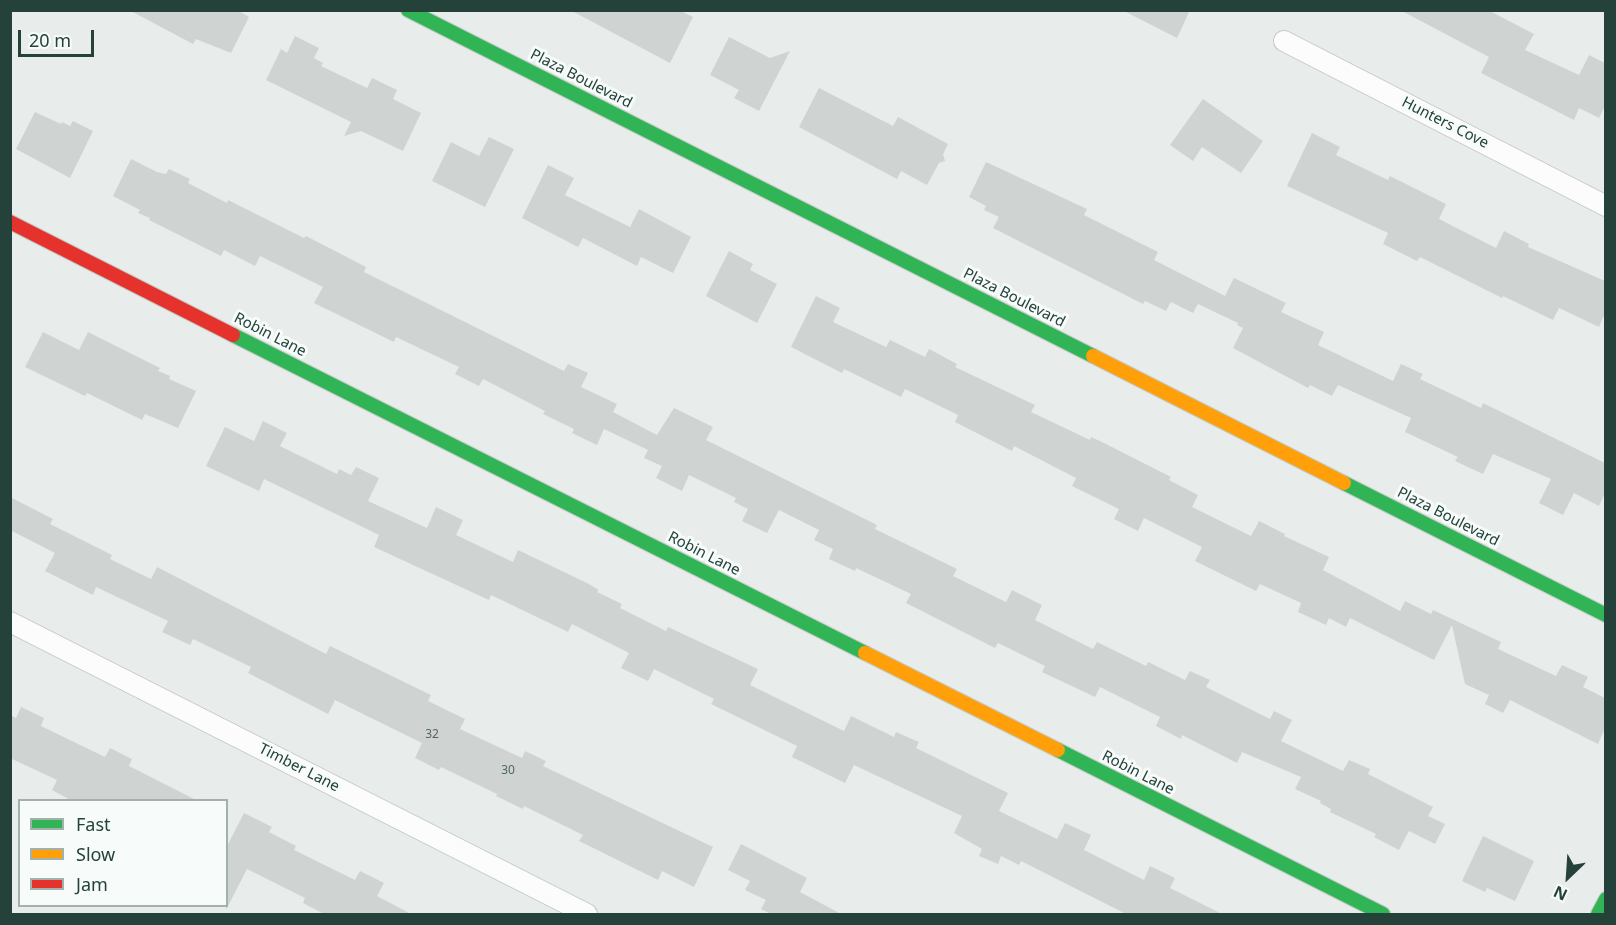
<!DOCTYPE html>
<html>
<head>
<meta charset="utf-8">
<style>
  body { margin:0 }
  #map { position:relative; width:1616px; height:925px; overflow:hidden; background:#e8edeb; font-family:"Noto Sans",sans-serif }
  canvas { display:block }
  .frame { position:absolute; inset:0; border:12px solid #24423a; pointer-events:none }
  .legend { position:absolute; left:18px; top:799px; width:210px; height:108px; box-sizing:border-box; background:#f7fbf9; border:2px solid #a3b1ad; margin:0; padding:8px 10px; list-style:none; font-size:18px; color:#24423a }
  .legend li { display:flex; align-items:center; gap:12px; height:30px }
  .legend b { width:30px; border:2px solid #a3b1ad }
  .north { position:absolute; left:1538px; top:847px; width:60px; height:60px; -webkit-text-stroke:4px #f7fbf9; paint-order:stroke; rotate:205deg; font-size:16px; font-weight:700; line-height:24px; text-align:center; color:#24423a }
  .north::after { content:''; display:block; margin:auto; width:21px; height:27px; background:#24423a; clip-path:polygon(50% 0,100% 100%,50% 72%,0 100%) }
  .scale { position:absolute; left:18px; top:30px; width:76px; height:27px; box-sizing:border-box; border:3px solid #24423a; border-top:0; padding-left:8px; font-size:18px; line-height:21px; white-space:nowrap; color:#24423a; -webkit-text-stroke:4px #f7fbf9; paint-order:stroke }
</style>
</head>
<body>
<div id="map">
<canvas width="1616" height="925"></canvas>
<div class="frame"></div>
<ul class="legend">
<li><b style="height:8px;background:#30b455"></b>Fast</li>
<li><b style="height:8px;background:#ff9f0a"></b>Slow</li>
<li><b style="height:8px;background:#e5322d"></b>Jam</li>
</ul>
<div class="north">N</div>
<div class="scale">20 m</div>
</div>
<script>
const context = document.querySelector('canvas').getContext('2d');
context.lineJoin = 'round';
function fillPath(path, color) { context.fillStyle = color; context.fill(path, 'evenodd'); }
function strokePath(path, color, width, dash) { context.strokeStyle = color; context.lineWidth = width; context.lineCap = dash ? 'butt' : 'round'; context.setLineDash(dash || []); context.stroke(path); }
function write(font, color, halo, rows, align = 'center') {
  context.font = font + ' "Noto Sans",sans-serif'; context.lineWidth = 6; context.setLineDash([]); context.textBaseline = 'middle'; context.strokeStyle = halo; context.fillStyle = color; for (const [text, x, y, turn = 0] of rows) {
    context.save(); context.translate(x, y); context.rotate((+turn || 0) * Math.PI / 180); context.textAlign = isNaN(turn) ? turn : align; if (halo) context.strokeText(text, 0, 0); context.fillText(text, 0, 0); context.restore();
  }
}
const building = new Path2D(`
  M129,10H237L249,17L231,53L196,39L193,44Z
  M570,10H679L693,17L670,63Z
  M1122,10H1190L1177,38Z
  M1400,10H1488L1534,34L1525,50L1579,75L1589,55L1605,63V106L1599,118L1579,108L1574,120L1481,73L1489,57Z
  M295,36L319,48L314,58L323,63L321,66L367,88L372,78L397,90L393,99L421,113L403,151L361,131L344,136L351,122L266,80L281,49L287,53Z
  M729,37L770,58L790,51L759,111L734,98L739,90L710,75Z
  M819,88L893,126L898,117L948,144L943,154L945,161L939,163L927,185L901,171L897,179L799,127Z
  M1203,99L1263,141L1241,173L1202,147L1193,161L1170,145Z
  M35,112L61,124L62,122L70,126L73,121L93,131L70,178L16,149Z
  M1312,133L1340,147L1336,155L1388,180L1390,176L1446,204L1439,219L1496,248L1504,231L1529,244L1528,247L1605,281V313L1599,327L1559,308L1553,320L1503,296L1502,298L1420,257L1417,261L1383,244L1388,233L1287,186Z
  M489,137L514,149L485,207L432,181L451,142L479,156Z
  M131,159L157,172L166,174L169,169L190,179L188,183L227,203L228,200L304,238L306,236L366,267L364,272L564,371L568,364L588,373L581,387L617,404L613,412L657,435L674,408L713,427L706,440L877,525L875,529L957,569L953,576L1006,602L1012,590L1042,605L1035,620L1093,649L1097,642L1146,666L1148,662L1185,680L1190,671L1210,680L1206,687L1270,719L1274,711L1292,720L1281,741L1343,771L1349,760L1370,769L1368,774L1433,807L1428,816L1445,824L1435,844L1409,831L1399,850L1374,837L1376,834L1330,812L1331,809L1320,803L1321,801L1295,789L1301,777L1242,752L1237,763L1182,735L1181,739L1156,726L1160,717L1100,687L1095,697L1042,672L1045,666L998,643L995,648L906,603L911,594L856,568L855,571L829,559L833,549L814,540L819,530L779,510L767,533L742,521L748,509L734,502L736,498L689,475L682,491L656,478L662,466L644,458L648,450L604,429L597,445L572,433L574,429L543,414L545,411L483,379L479,386L455,374L459,367L396,337L394,342L314,303L323,287L260,256L255,266L224,250L221,256L149,220L150,218L138,213L140,210L113,196Z
  M986,162L1087,209L1084,215L1158,252L1154,260L1225,296L1234,278L1286,303L1281,312L1324,332L1318,345L1393,381L1401,364L1423,374L1420,379L1481,408L1483,403L1605,463V493L1599,506L1574,493L1563,515L1539,503L1551,479L1493,454L1483,474L1455,461L1458,457L1405,432L1411,418L1338,385L1332,396L1310,385L1308,388L1233,348L1243,328L1237,325L1238,323L1198,304L1193,313L1171,302L1166,311L1145,301L1143,304L993,228L999,217L984,210L986,206L969,197Z
  M548,165L574,178L565,195L630,227L639,209L691,237L673,273L641,257L637,266L583,238L578,247L522,218Z
  M729,251L753,264L750,270L777,284L757,323L706,296Z
  M816,296L840,308L833,322L886,347L890,340L925,357L929,349L957,364L955,367L1035,405L1031,412L1090,440L1091,437L1102,442L1171,477L1169,480L1198,495L1192,507L1251,536L1259,521L1285,534L1284,536L1329,557L1323,570L1400,611L1405,601L1431,614L1433,610L1501,642L1498,649L1556,676L1562,665L1588,677L1583,687L1605,698V728L1598,744L1510,700L1503,713L1485,704L1489,695L1465,684L1452,625L1434,660L1350,618L1346,627L1329,618L1326,625L1298,612L1301,603L1260,584L1256,591L1195,561L1202,547L1144,518L1138,531L1114,519L1119,509L1072,486L1076,478L1014,446L1012,451L955,422L958,415L905,389L901,397L844,369L842,373L791,347Z
  M43,332L79,350L88,332L160,368L158,371L170,376L169,379L196,391L178,428L145,414L142,420L87,393L85,396L25,367Z
  M263,421L287,433L280,446L337,474L339,469L351,475L356,467L379,478L368,501L427,528L436,507L463,520L456,535L513,562L518,550L587,583L599,590L597,592L622,604L620,608L666,631L668,627L758,669L750,685L844,731L851,716L894,737L896,732L919,742L916,748L1008,793L999,811L1057,839L1065,823L1091,835L1084,850L1144,880L1150,866L1175,878L1170,888L1224,915H1128L1021,861L1019,865L1001,856L998,864L979,856L982,849L954,833L962,816L854,765L845,783L792,757L797,746L711,704L714,699L654,669L648,681L621,668L629,653L572,624L568,632L491,595L489,600L374,547L379,535L264,479L259,491L206,466L225,427L254,441Z
  M10,497L53,519L50,524L112,555L110,559L151,579L157,567L326,654L330,646L431,695L428,701L465,719L460,729L522,758L525,751L546,761L543,766L713,847L694,887L662,871L658,880L579,841L583,835L524,806L523,809L496,796L497,794L441,767L439,770L415,758L422,743L363,714L335,700L328,714L248,673L251,667L193,639L190,645L162,632L168,621L96,587L93,595L45,571L55,553L10,530Z
  M21,707L44,718L41,726L105,757L110,748L132,759L129,766L198,801H72L52,790L57,780L10,758V715L16,718Z
  M244,813L272,827L269,832L296,846L294,850L355,880L360,871L384,883L377,896L413,915H326L303,903L305,898L247,869L226,910V848Z
  M1483,836L1534,861L1515,901L1487,888L1485,892L1462,881Z
  M741,844L807,878L800,892L843,915H773L761,909L766,900L745,890L750,881L728,870Z`);
const street = new Path2D(`
  M1284,41L1606,206
  M10,622L587,914`);
const fast = new Path2D(`
  M408,10L1093,356
  M233,335L865,653
  M1344,483L1606,615
  M1058,750L1383,914
  M1598,914L1606,899`);
const slow = new Path2D(`
  M1093,356L1344,483
  M865,653L1058,750`);
const jam = new Path2D(`
  M10,222L233,335`);
const numberNames = [
  ["32",432,735],
  ["30",508,771]
];
const streetNames = [
  ["Plaza Boulevard",581,79,27],
  ["Hunters Cove",1445,123,27],
  ["Plaza Boulevard",1014,298,27],
  ["Robin Lane",270,335,27],
  ["Plaza Boulevard",1448,517,27],
  ["Robin Lane",704,554,27],
  ["Timber Lane",299,768,27],
  ["Robin Lane",1138,773,27]
];
fillPath(building, '#cfd4d2');
strokePath(street, '#c5cac8', 22);
strokePath(fast, '#c3cbc8', 16);
strokePath(slow, '#c3cbc8', 16);
strokePath(jam, '#c3cbc8', 16);
strokePath(street, '#fcfcfc', 20);
strokePath(fast, '#30b455', 14);
strokePath(slow, '#ff9f0a', 14);
strokePath(jam, '#e5322d', 14);
write('12px', '#506761', null, numberNames);
write('15px', '#24423a', '#f7fbf9', streetNames);
</script>
</body>
</html>
